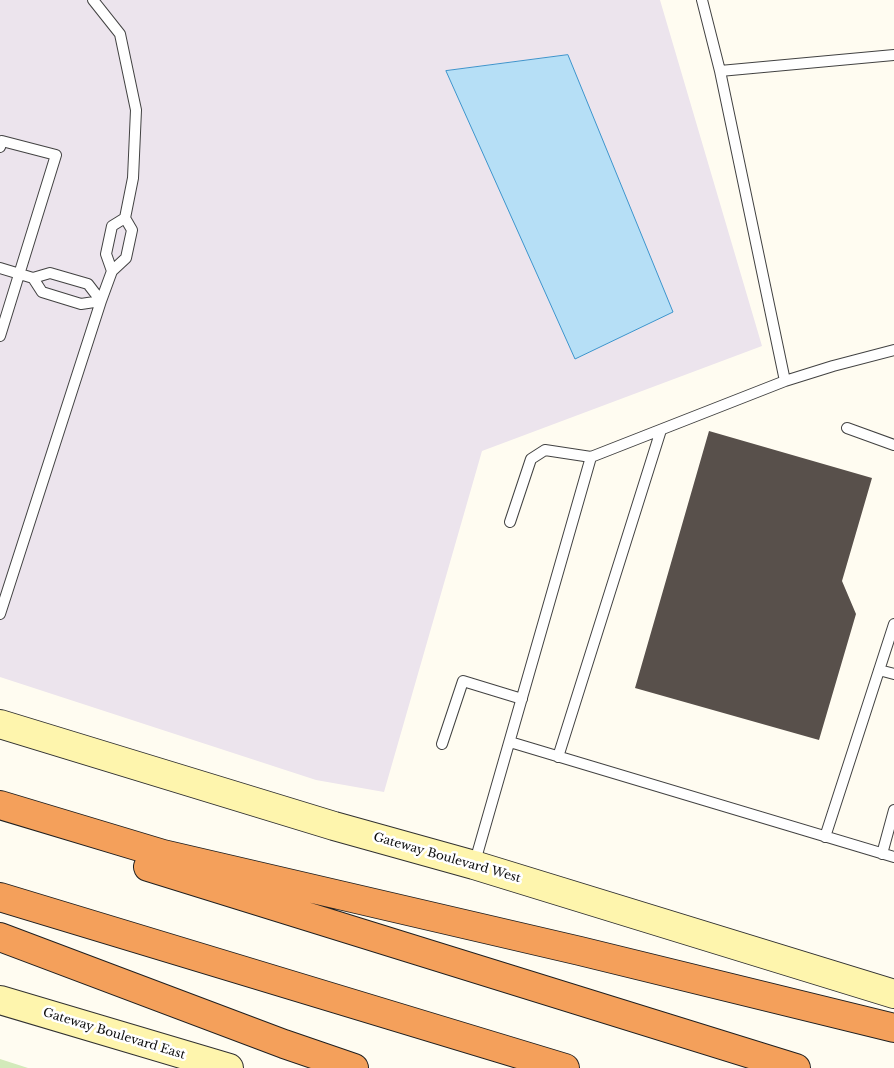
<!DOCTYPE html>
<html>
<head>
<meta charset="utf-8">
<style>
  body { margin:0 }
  canvas { display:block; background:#fffcf1 }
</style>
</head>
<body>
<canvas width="894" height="1068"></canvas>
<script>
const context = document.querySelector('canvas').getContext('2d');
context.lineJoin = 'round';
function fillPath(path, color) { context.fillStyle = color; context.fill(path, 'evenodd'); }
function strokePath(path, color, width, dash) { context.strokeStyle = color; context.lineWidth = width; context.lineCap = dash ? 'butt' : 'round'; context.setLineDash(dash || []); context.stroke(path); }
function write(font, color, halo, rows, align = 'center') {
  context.font = font + ' "Libre Baskerville",serif'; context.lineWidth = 5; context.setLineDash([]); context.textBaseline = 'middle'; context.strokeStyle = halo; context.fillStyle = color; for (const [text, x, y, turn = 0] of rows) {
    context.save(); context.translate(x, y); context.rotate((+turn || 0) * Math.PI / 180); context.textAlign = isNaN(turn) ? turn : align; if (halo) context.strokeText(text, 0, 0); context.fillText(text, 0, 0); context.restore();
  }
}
const industrial = new Path2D(`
  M0,0H660L762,346L482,451L384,792L316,780L0,677Z`);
const green = new Path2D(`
  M0,1059L28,1068H0Z`);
const water = new Path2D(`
  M568,55L673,312L575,359L446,71Z`);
const building = new Path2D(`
  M709,431L872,478L842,581L856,614L819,740L635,688Z`);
const lane = new Path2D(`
  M702,0L720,71
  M0,147L2,141L56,155L0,336
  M0,268L33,278L50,273L88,284L101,301
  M112,271L106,254L112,226L125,218
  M33,278L42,292L81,304L101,301
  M785,381L720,71L894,55
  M847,428L894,445
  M510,522L531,459L545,450L591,457L785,381L833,366L894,350
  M0,614L101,301L112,271L126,258L132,230L125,218L133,178L136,110L120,34L93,0
  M879,670L894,674
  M510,742L894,857
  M442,744L463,681L522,699
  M558,757L661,430
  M825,837L894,624
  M882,854L894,810
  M474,865L591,457`);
const secondary = new Path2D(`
  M0,724L334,826L474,865L894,994
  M0,1000L229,1068`);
const highway = new Path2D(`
  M0,805L163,854L580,951L894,1028
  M148,867L796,1068
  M0,897L565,1068
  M0,937L284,1044L354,1068`);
const streetNames = [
  ["Gateway Boulevard West",447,858,16],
  ["Gateway Boulevard East",114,1034,17]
];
fillPath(industrial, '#ece4ed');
fillPath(green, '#d3eaba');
fillPath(water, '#b6dff6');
strokePath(water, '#3d95cd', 1);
fillPath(building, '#58504b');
strokePath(lane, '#424242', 12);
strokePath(secondary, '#313131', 30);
strokePath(highway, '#202020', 30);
strokePath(lane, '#fff', 10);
strokePath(secondary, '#fef5ad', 28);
strokePath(highway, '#f4a05b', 28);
write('12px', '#0f0f0f', '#fff', streetNames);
</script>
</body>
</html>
